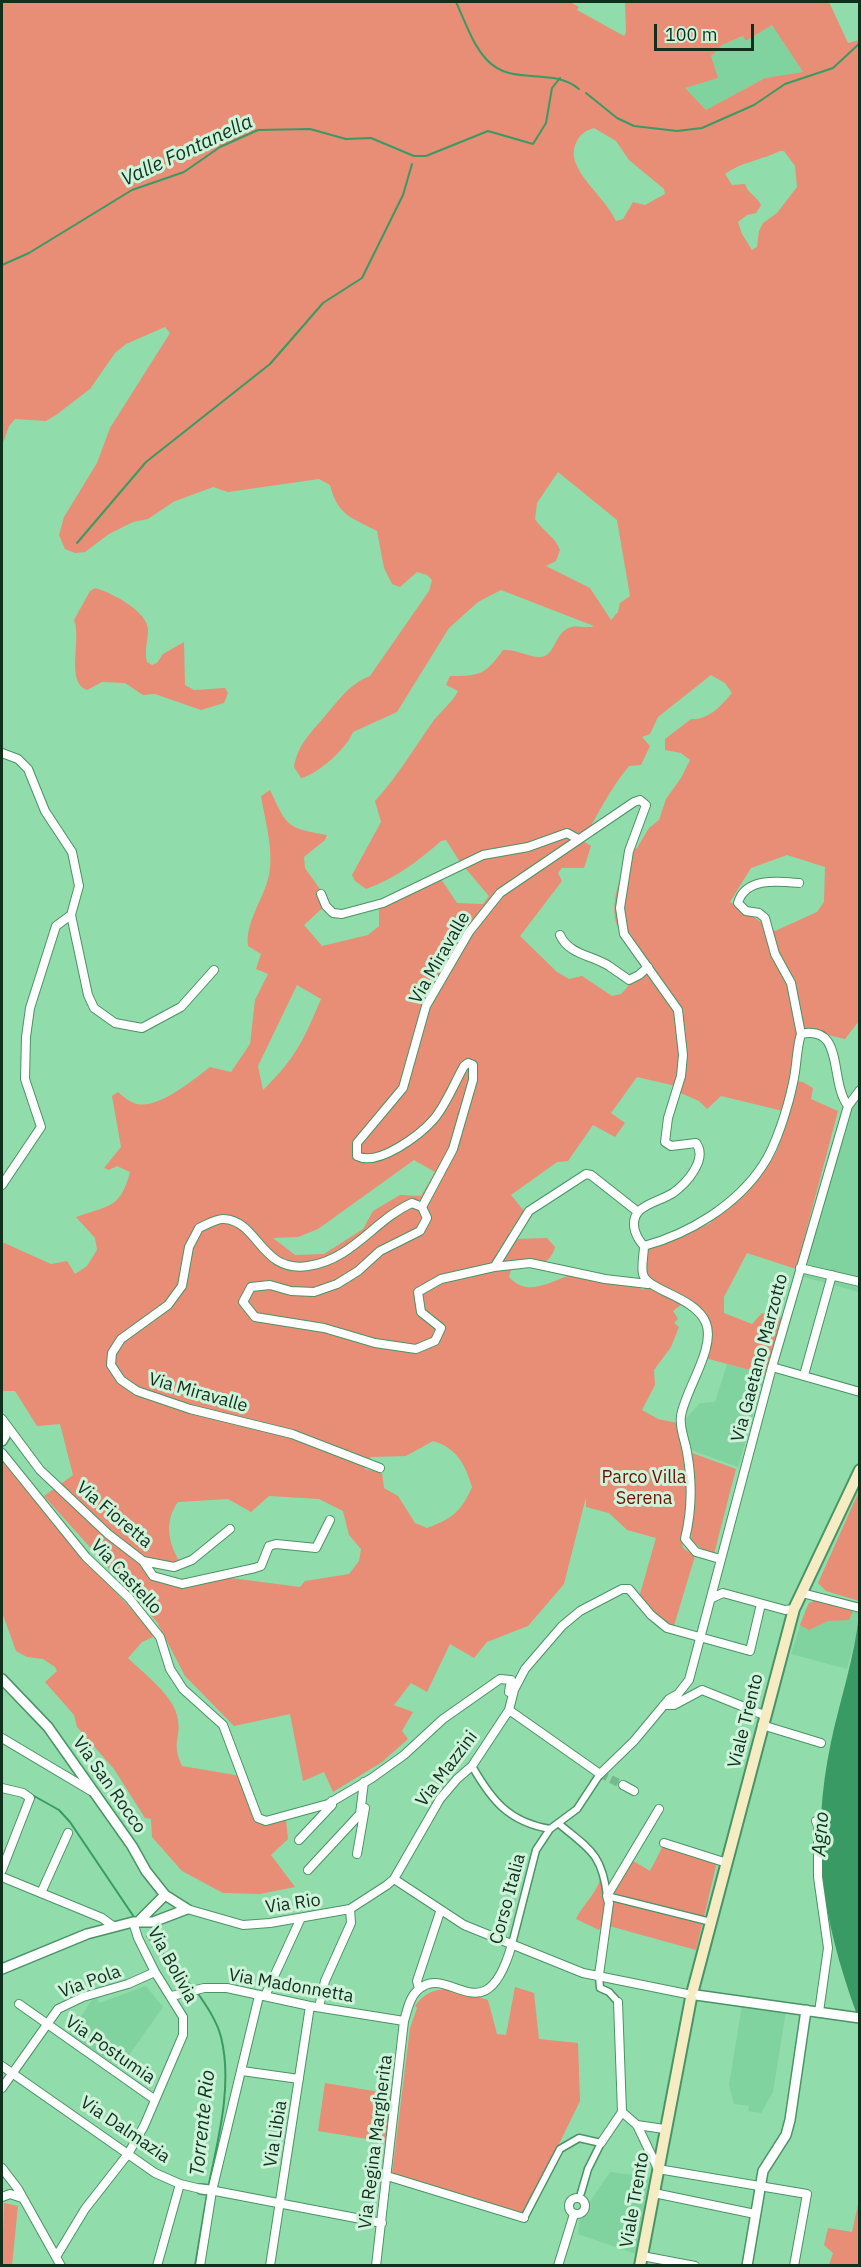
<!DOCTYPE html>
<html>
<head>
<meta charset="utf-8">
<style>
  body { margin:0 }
  #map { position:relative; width:861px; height:2267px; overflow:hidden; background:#91dcab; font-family:"IBM Plex Sans",sans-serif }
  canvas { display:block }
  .frame { position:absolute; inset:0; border:3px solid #102f1d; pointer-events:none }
  .scale { position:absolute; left:654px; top:24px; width:100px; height:27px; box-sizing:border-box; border:3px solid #102f1d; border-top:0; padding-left:8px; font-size:18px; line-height:21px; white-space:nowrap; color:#102f1d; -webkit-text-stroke:4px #cff3da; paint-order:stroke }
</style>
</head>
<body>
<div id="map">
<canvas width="861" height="2267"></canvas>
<div class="frame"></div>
<div class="scale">100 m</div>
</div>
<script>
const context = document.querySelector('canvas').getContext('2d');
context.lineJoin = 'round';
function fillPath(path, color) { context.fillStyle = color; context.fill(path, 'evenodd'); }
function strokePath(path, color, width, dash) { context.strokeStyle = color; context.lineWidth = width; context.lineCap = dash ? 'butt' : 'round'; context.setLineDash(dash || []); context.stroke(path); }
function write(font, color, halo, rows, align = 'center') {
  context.font = font + ' "IBM Plex Sans",sans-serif'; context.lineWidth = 6; context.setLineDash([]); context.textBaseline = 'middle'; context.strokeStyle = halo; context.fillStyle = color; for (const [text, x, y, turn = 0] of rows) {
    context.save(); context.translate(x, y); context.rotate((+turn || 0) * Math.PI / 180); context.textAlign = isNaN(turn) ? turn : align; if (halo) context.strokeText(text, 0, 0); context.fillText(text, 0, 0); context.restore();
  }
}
const built = new Path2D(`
  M772,25L803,72L765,78L706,110L685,88L717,78L711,56L722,45L744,36L746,41Z
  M859,1092V1292L804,1277L845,1121Z
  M727,1364L765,1374L738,1467L691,1450L679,1426L700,1403L715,1402Z
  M814,1601L859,1613L856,1636L847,1669L791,1654L805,1611L809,1603Z
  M146,1986L163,2007L120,2068L69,2034L92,2000L97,1998L99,2003Z
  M742,2005L786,2011L773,2092L761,2113L748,2111L749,2106L734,2104L729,2085Z
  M610,2172L651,2177L636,2254L578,2234L580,2216Z`);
const green = new Path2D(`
  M2,2H570L579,7L577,10L624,36L626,32L625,2H829L848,43L859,40V1021L845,1039L802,1029L795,1081L803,1082L813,1088L811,1099L838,1111L796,1269L747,1253L724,1297V1313L752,1324L762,1313L782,1318L765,1374L705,1358L709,1320L686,1301L673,1311L678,1319L674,1323L679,1327L671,1347L654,1370L655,1385L642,1410L658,1419L678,1423C683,1451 689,1478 687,1507C687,1520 680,1536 683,1548L695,1556L673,1629L654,1614L640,1594L656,1538L627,1530L609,1513L586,1507V1497L564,1584L528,1626L487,1642L474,1658L450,1644L427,1692L411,1683L394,1705L413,1712L402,1731L408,1739L382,1762L333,1792L324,1772L303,1781L290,1714L234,1726L185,1676L157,1622L44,1496L73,1475L60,1424L37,1426L15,1391H2V1242L51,1264L67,1261L75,1274L87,1266L97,1250L95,1238L76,1217C108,1205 120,1210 130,1172L117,1166L109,1170L104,1168L121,1147L112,1096L118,1092C123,1096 128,1101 134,1103C155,1112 193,1080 210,1067L231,1072L250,1044L255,1000L268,974L256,969L261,954L248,946C245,922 264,899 269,875C274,850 265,821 261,796L270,790C287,826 286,828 327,835L325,840L304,857L305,868L329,902L304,925L322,946L368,935L379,926V907L437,873L457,903L483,904L489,896L460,862L446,840L441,841C417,862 396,878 366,889L355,881L352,875L381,822L375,801C398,776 414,748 434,720C442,710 452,703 458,691L446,685L450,676C480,676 485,675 503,650C517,649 527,657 540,657C552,657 554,642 561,634C572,621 582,630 594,626L501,590L478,602L449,628L397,712L353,732C347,748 317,775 301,778L294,767C298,744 310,734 325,716C340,699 348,685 370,676L429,591L432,580L427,575L417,572L400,587L392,584L384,568L377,531C351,517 338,516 330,485L319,479L228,492L213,487L173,502L148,519L133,522L109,534L85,552L75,553L65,549L59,535L64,517L97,463L110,428L170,333L165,327L126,344L115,353L90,389L56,415L46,421L15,419L9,426L2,446ZM772,25L803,72L765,78L706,110L685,88L718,78L711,56L722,45L743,36L746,41ZM594,128L616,141L629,160L664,189L665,194L645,205L633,202L623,219L616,221C605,199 585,184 577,166C569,150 577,132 594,128ZM780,151H784L795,166L797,187L777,213L763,223L759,231L757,247L752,250L742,234L738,222L747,215L756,213L761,205C757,196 748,194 745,184L732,185L725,174C741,162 762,160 780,151ZM558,472L617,520L630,596L620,603L618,612L611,620L590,588L546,566L556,561L560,550C555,536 543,532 535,519L537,503ZM711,675L725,683L732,693C721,706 709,720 691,719L665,739V750L681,753L690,760L681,778L666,799L659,820L649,828L637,848L631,851C621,874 607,907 619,930L630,933L649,965C648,976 640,978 631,983C628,985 625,991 621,994L612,996L582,976L569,979L557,972L520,936L562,881L558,873L562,868H584L591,846L583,841C597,815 610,789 629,766L641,765L650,746L642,737L650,734L658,717ZM787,855L825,867L824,902L817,912L775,931L730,902L751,868ZM297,985L321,999C304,1039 296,1058 263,1090L258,1066ZM637,1077L680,1087L678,1092L699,1101L707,1109L721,1096L783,1111L785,1126L777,1151L759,1179L709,1224L646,1248L644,1290C629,1285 606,1273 591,1272C563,1269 533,1304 509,1277L511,1270C529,1266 550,1268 555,1247L547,1238L517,1239L509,1233L524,1211L511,1195L557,1162L568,1161L593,1125L615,1137L625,1123L611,1113ZM414,1160L435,1172L421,1196L400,1195L373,1211L363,1229L324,1254L295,1255L273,1238L298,1237L318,1229ZM433,1441C457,1448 465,1464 472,1487C461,1512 453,1518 427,1528L415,1523L398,1496L384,1488L382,1473L365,1469L371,1457L406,1456ZM269,1496L319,1499L343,1511L349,1535L361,1549L359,1561L349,1574L305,1581L300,1587L231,1578L199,1585H180L149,1567L175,1570L180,1562C168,1543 164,1521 178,1502L228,1499L251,1512Z
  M95,588C110,592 148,611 148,630C148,641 144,651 147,662L152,665L157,663L163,654L184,642L185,685L194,690L225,688L228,693L224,703L201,710L155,694L143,695L125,683L102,682L87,690C65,683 82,639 74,620L90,591Z
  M692,1453L736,1469L714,1554L703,1550L691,1540L693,1508Z
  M2,1455L65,1537L149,1628L153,1637L142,1642L128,1658C145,1675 175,1696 178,1720C181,1740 171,1741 182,1766L241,1776L252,1811L273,1822L286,1820L288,1839L271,1855L295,1887L260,1894L223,1893L182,1871L152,1837L151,1819L145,1818L114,1769L77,1727L74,1715L45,1682L57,1671L55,1667L43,1659L27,1657L16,1651L2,1612Z
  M859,1491L860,1601H859L826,1591L818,1583Z
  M814,1601H820L853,1611L849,1620L828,1621L809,1630L800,1625L809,1603Z
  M664,1844L717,1862L696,1950L602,1924L599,1930L576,1919C583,1904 597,1893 600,1879L606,1880L608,1890L630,1859L650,1871Z
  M515,1987L534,1993L539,2039L578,2043L580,2101L525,2214L392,2174L410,2028L417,2008L415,2006C433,1979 461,1991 488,2000L497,2034L506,2035Z
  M325,2083L392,2094L386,2142L318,2131Z
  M859,2200V2265H829L833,2253L824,2245L828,2228L852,2232Z
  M4,2203L18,2206L12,2265H2Z`);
const water = new Path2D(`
  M859,1613H860L859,2012H856C822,1917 810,1842 831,1742C840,1699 855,1657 859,1613Z`);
const stream = new Path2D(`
  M456,2C465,21 472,44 487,60C512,87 551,66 579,89
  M586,93L617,118L634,126L677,131L702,128L754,105L785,84L833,68L860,43
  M2,265L29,253L132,190L184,172L220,147L258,130L310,129L346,139L371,138L414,156H426L488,131L533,144L546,123L552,88L560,78
  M77,543L146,462L270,364L323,303L362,278L403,195L412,164
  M27,1792L59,1810L70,1822L134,1917
  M147,1936L193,1988
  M197,1992C206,2005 217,2021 221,2037C233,2085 218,2140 208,2188
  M195,2266L207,2194`);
const minorTunnel = new Path2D(`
  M600,1774L623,1785`);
const pedestrian = new Path2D(`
  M472,1766C492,1801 509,1822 550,1829
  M558,1823C589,1849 602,1853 607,1896L711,1922
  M512,1944L536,1850L550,1829L577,1809L600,1774
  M599,1975L600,1988L609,1992L618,2002
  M524,2218L560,2149L579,2138L601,2143L588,2169L581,2193`);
const minor = new Path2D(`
  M2,753L18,759L28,769L45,811L72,852L79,886L71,915L88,995L94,1008L115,1023L142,1028L181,1007L214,970
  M799,883C779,881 745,877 738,903L746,911L759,913L765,918L775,954L791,983L801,1034
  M321,894L326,906L333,913L342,914L383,903L483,855L528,847L567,833L578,839
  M560,935C569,955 592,955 609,966C616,971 622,975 629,980L639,975L648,967
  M2,1185L41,1127L25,1079L26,1037L30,1008L56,926L71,915
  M422,1207L427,1218L420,1231L380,1251L358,1271L337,1284L314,1292L291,1291L270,1285L251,1287L243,1302L255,1317L324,1328L375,1343L416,1349L435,1341L441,1328L421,1312L418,1292L441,1279L494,1267L530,1263L605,1279L648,1284
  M644,1246C689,1234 737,1205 763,1165C776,1146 788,1107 793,1083C797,1067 796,1050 801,1034C845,1024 829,1082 848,1106
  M644,1246C644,1254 641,1266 643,1274C647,1291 695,1296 706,1323C716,1348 685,1390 681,1416C679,1427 685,1440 687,1452C692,1480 692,1511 685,1539L696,1552L720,1559
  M495,1266L529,1211L586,1174L591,1175L638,1212
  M800,1268L860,1282
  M772,1367L860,1392
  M804,1375L832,1275
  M2,1419L40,1470L108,1534L143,1561L174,1567L192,1560L230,1529
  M2,1453L86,1557L129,1598L160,1637L170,1669L183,1689L223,1725L258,1818L266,1821L328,1804L372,1778L404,1755L443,1719L500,1679L511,1680L509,1692
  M380,1468L292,1434L190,1409L137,1391L121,1380L111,1365L112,1353L121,1339L168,1305L182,1286L189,1247L199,1228C206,1225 217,1218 224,1219C259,1221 260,1273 308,1266C352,1260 374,1220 412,1203L422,1207L453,1149L473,1080V1065L468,1063L464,1066C455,1082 446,1105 434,1119C420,1135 378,1167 357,1156V1143L403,1088L426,1006L469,932L500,893L634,802L640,800L646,805L629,851L620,908L624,934L678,1010L683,1055L681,1076L668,1118L665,1142L671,1146L696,1143C708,1159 687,1183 673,1193C658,1203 628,1205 635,1231C637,1237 639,1241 644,1246
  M143,1561L153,1576L182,1584L255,1568L261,1566L269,1546L276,1544L316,1548L330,1520
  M802,1593L860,1608
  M712,1598L723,1593L785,1610L794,1609
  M664,1705H674L702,1690L764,1715
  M509,1710L600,1774L634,1741L669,1699L678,1694L689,1680L772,1367L848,1106L860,1090
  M762,1725L821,1743
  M2,1738L91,1791
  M623,1785L634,1791
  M2,1788L23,1793L30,1798L2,1870
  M816,1821L818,1826V1877L828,1948L819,2012
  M299,1840L332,1805V1801
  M664,1843L727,1863
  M357,1854L365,1808
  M308,1870L360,1814L364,1782
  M2,1877L102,1918L113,1926
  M394,1879L464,1925L583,1973L687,1994
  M41,1893L68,1833
  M187,1909L243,1925L270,1923L350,1909L387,1885L394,1879L440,1799L457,1779L472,1766L509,1710L514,1690L525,1669L562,1626L580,1611L622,1589H629L651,1615L667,1628L750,1651L761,1604
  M599,1975L609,1903L607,1896L659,1809
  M419,1989L417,1981L440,1912
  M172,1996L204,1988H227L310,2006L404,2021
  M265,1996L300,1920
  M618,2002L622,2112
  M19,2004L154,2099
  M319,2007L325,1981L351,1923L350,1909
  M2,2066L155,2173L180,2184L201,2189
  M242,2071L299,2079
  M2,2088L58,2009L83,1997L128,1984L155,1972
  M622,2112L637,2125L658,2169L807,2194L794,2266
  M637,2125L664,2129
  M601,2143L622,2112
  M2,2168L18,2189L61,2266
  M387,2176L524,2218
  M210,2190L382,2223
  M654,2193L755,2214
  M2,2197L10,2194L22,2198
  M569 2206a8 8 0 1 1 16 0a8 8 0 1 1-16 0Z
  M642,2256L695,2266
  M56,2257L85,2209L128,2154L144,2126L183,2035V2017L155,1972L138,1938L133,1922
  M157,2266L180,2184
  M200,2266L212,2191L259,1996
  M270,2266L310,2006
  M376,2266L404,2021C407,2012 409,1998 417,1991C448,1959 485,2040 512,1944
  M558,2266L574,2214`);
const tertiary = new Path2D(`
  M2,1428L5,1436L2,1441
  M2,1679L48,1727L132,1846L146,1871L165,1895L187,1909
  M140,1920L165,1895
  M2,1969L87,1934L133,1922H153L187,1909
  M696,1995L860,2018
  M201,2189L210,2190
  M747,2266L763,2171L786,2135L790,2120L806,2010`);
const secondary = new Path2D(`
  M693,1990L794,1609L860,1470
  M640,2266L691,1998`);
const streetNames = [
  ["Via Miravalle",440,958,-60],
  ["Via Gaetano Marzotto",760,1358,-75],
  ["Via Miravalle",198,1393,16],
  ["Via Fioretta",114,1515,40],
  ["Via Castello",126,1577,47],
  ["Viale Trento",746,1721,-76],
  ["Via Mazzini",447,1769,-53],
  ["Via San Rocco",109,1785,55],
  ["Corso Italia",508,1899,-75],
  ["Via Rio",293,1904,-8],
  ["Via Bolivia",172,1965,61],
  ["Via Pola",90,1982,-20],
  ["Via Madonnetta",291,1986,10],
  ["Via Postumia",110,2050,35],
  ["Via Dalmazia",125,2130,34],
  ["Via Libia",276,2134,-81],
  ["Via Regina Margherita",376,2142,-83],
  ["Viale Trento",635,2200,-80]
];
const parkNames = [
  ["Parco Villa",644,1478],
  ["Serena",644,1499]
];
const waterNames = [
  ["Valle Fontanella",187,151,-25],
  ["Agno",821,1834,-86],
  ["Torrente Rio",203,2123,-84]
];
fillPath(built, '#80d39e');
fillPath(green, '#e88d76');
fillPath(water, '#3a9a63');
strokePath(stream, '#3a9a63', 2);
strokePath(minorTunnel, '#77b98f', 8, [8, 4]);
strokePath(pedestrian, '#4a9366', 9);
strokePath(minor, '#4a9366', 10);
strokePath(tertiary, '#4a9366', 12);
strokePath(secondary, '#4a9366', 14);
strokePath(pedestrian, '#fff', 6);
strokePath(minor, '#fff', 8);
strokePath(tertiary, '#fff', 9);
strokePath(secondary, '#f6ecc3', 10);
write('18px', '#102f1d', '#cff3da', streetNames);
write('18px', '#691300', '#cff3da', parkNames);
write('italic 20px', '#0d361f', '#cff3da', waterNames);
</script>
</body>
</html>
